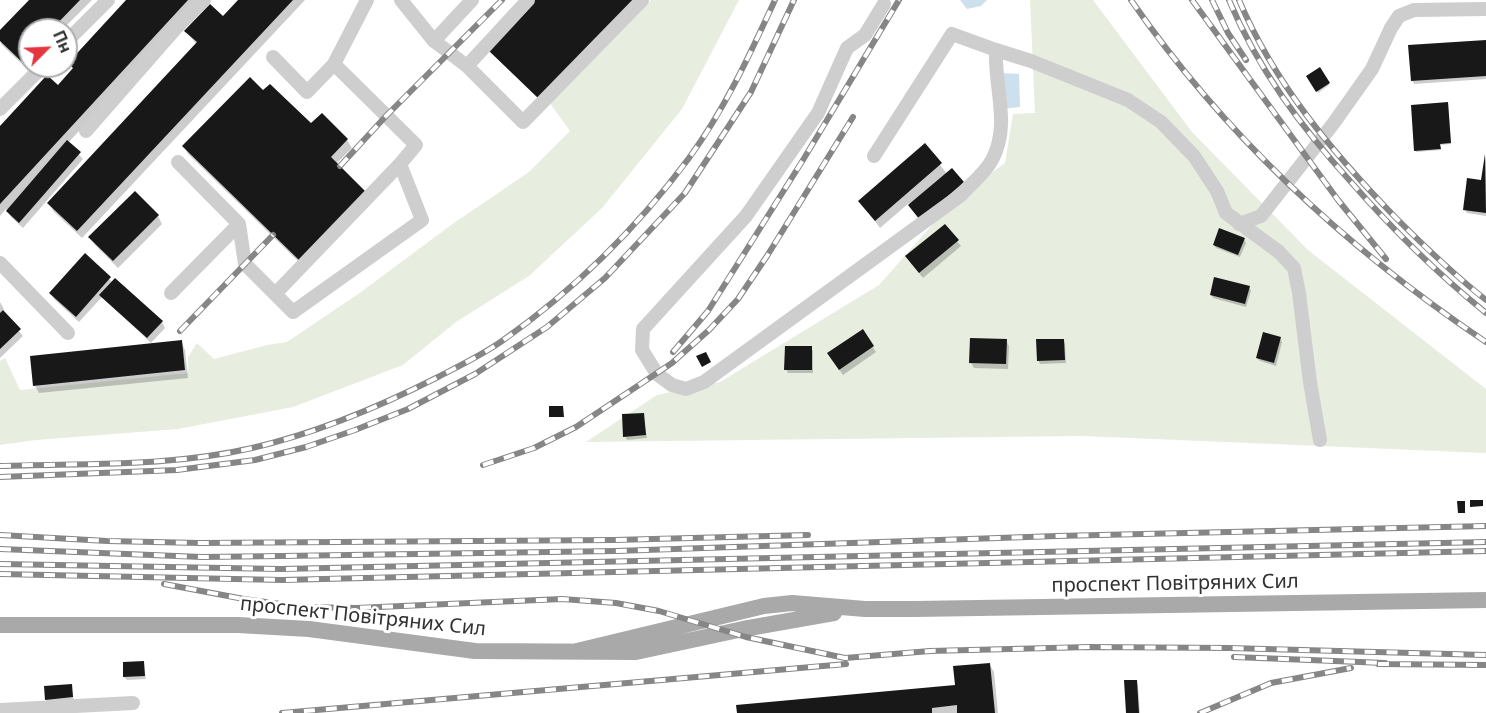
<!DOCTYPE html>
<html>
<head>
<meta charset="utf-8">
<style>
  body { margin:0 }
  #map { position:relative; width:1486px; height:713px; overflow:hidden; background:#fff; font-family:"Noto Sans",sans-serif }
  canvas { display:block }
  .north { position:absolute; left:18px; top:18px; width:60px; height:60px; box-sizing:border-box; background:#fff; border:2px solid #adadad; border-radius:50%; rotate:66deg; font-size:16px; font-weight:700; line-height:24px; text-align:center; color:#313131 }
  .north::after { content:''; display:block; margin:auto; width:21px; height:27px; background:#e53640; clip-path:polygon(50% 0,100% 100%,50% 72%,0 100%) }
</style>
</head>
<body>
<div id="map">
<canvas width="1486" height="713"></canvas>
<div class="north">Пн</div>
</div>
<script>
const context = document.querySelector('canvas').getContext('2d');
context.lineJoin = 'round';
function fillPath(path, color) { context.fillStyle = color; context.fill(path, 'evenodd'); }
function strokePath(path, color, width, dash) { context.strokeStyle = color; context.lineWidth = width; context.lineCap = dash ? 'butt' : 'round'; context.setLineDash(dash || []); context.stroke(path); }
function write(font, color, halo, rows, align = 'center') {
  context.font = font + ' "Noto Sans",sans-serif'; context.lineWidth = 6; context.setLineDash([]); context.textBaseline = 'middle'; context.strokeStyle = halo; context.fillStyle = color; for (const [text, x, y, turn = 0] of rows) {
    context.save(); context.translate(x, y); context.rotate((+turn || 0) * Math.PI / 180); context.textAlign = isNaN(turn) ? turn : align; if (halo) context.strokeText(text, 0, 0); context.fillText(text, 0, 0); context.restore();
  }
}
const green = new Path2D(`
  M651,0H739L682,109L602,208L529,276L456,322L403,365L293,407L178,429L36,440L0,445V361L5,358L20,390L188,373V357L197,343L214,359L267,345L287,342L361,292L451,225L529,172L570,131L546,98Z
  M1030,0H1093L1192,132L1308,250L1486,389V453L1082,436L586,442L657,395L720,382L879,285L956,198L1005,163L1013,114L1035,113Z`);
const water = new Path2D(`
  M960,0H987L981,6L967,9Z
  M1000,73L1019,74L1020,107L1001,109Z`);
const shadow = new Path2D(`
  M31,0H92L62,30H30V63L26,68L1,44L0,32Z
  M128,0H199L68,143L83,159L23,228L11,217L6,209L0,216V128L58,87L74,69L70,63Z
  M240,0H305L82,238L53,211L49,203L197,45L186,31L223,18Z
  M1486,41V79L1414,84L1412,80Z
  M1319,69L1329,85L1318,93L1308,77Z
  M263,92L311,125L322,115L347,140L352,148L336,164L305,268L188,154L184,146Z
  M1448,103L1451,144L1440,145L1441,150L1416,152L1412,106Z
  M925,145L947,174L952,170L966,189L925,225L909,203L880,228L860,201Z
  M1486,154V216L1467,213L1465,210L1483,182Z
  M158,216L162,224L118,268L95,245L90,237Z
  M1244,239L1246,243L1240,257L1216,248L1214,245Z
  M957,241L961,246L923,278L910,262Z
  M85,255L113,283L162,322L165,328L151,343L102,297L79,322L54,299L51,293Z
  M1249,287L1251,291L1246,307L1213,298L1211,294Z
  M0,302L4,309L2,311L23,336L0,358Z
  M862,331L876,352L843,375L832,359Z
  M1280,338L1282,342L1276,366L1260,361L1257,358Z
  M1006,340L1009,346L1008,369L974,368L971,363Z
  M1063,340L1065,344L1066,363L1040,364L1038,360Z
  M181,342L185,350L188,378L39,393L35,386Z
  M811,348L813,351V373H788L786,369Z
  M643,414L647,438L627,440L625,436Z
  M143,663L146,679L127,680L124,677Z
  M989,664L994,672L998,713H739L956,686Z
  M1136,681L1138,685L1140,713H1127Z
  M71,686L74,700L48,703L46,699Z`);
const building = new Path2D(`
  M29,0H80L51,30H30V51L21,61L0,41V30Z
  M126,0H188L0,204V126L47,75L58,85L73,68L68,63Z
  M238,0H293L77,231L47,203L197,42L184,31L210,4L223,16Z
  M534,0H633L539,99L487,49Z
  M1486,40V76L1411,81L1408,45Z
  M1320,67L1330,83L1316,92L1306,76Z
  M250,77L263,90L270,84L311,123L322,113L348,139L331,157L367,193L300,261L182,146Z
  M1448,102L1451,143L1440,144L1441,149L1414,151L1411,105Z
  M67,140L81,152L19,223L6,211Z
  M925,143L942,163L875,221L858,201Z
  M1485,154L1486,213L1463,210L1467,178L1481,180Z
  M952,168L964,182L920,220L908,205Z
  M135,191L159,215L113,261L88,237Z
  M945,224L959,240L919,273L905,256Z
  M1219,228L1245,238L1238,255L1213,245Z
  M85,253L111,277L76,317L49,293Z
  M1214,277L1250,286L1245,304L1210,295Z
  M115,278L163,321L147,338L99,295Z
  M3,310L21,329L0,349V313Z
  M863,329L874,346L839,370L827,353Z
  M1263,332L1281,337L1274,363L1256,358Z
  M970,338L1007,339L1006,364L969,363Z
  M1036,339H1064L1065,360L1037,361Z
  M182,340L185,370L33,386L30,356Z
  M785,346H812V370H784Z
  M706,352L711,362L702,367L696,356Z
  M549,406H563L564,417H549Z
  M644,413L646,435L623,437L622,414Z
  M1470,500H1483V506L1470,507Z
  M1457,501H1465V513H1458Z
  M144,661L145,676L123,677V662Z
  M990,663L995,713H957V705L932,708V713H737L736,705L955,685L953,666Z
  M1124,680H1137L1139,713H1126Z
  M72,684L73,697L45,700L44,686Z`);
const minor = new Path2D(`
  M401,0L434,41L467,66L523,122L642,0
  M884,4L865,35L847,48L818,113L746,216L643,329L642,350L657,374L672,385L686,389L704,382L961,195C971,184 985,173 992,160C1011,125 994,87 996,50L1031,61L1128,100L1161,122L1194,156L1217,191L1226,213L1279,252L1294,268L1299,293L1310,382L1320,440
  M434,41L472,0
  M66,42L108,0
  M273,57L307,92L334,64
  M467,66L528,0
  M0,109L43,66
  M86,131L177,27L204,0
  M874,156L952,34L996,50
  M178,162L239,224L245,264L293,312L422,220L400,164L416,145L334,64L367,0
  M1239,224L1261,216L1333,124L1372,69L1391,28L1399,16L1414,10L1486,9
  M0,263L68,333
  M171,293L239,224
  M275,294L400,164
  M0,710L133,703`);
const major = new Path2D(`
  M0,625H238L309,629L475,651L636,652L743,629L834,613
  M577,651L764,606L792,603L865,609H915L1486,600`);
const rail = new Path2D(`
  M1131,0C1225,136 1349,250 1486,342
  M1192,0L1338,200L1386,259
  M1212,0L1228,33L1246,60
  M1229,0C1258,69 1301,127 1351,182C1392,229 1437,273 1486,313
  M1239,0C1274,83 1333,153 1395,217C1424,246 1453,274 1486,300
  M340,166L386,116L502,0
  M180,331L273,235
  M673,352L708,311L803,160L899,0
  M483,465L534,448L576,427L672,363L709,330L738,299L767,256L853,117
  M0,466C84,463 170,467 252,448C317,433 379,407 438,377C459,366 482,355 502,341C573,291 637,228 689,158C725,109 750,54 775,0
  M0,477L177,470L255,460L306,447L355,430L408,409L475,374L547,327L605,278L685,193L751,92L794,0
  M0,535L107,541L200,543L614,540L808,535
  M0,549L202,557L282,556L616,551L1057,536L1486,526
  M0,564L281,569L1486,542
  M0,574L282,580L1486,551
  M164,584L244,599L302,607L356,608L562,599L616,603L659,611L746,637L845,658L930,651L1090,647L1229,648L1486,655
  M1234,657L1385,663
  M1378,664L1486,665
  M282,713L846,664
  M1200,713L1271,683L1351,668`);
const streetNames = [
  ["проспект Повітряних Сил",1175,584,-1],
  ["проспект Повітряних Сил",363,617,6]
];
fillPath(green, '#e7eee0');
fillPath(water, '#cce0ed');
fillPath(shadow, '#0003');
fillPath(building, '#181818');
strokePath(minor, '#cecece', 14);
strokePath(major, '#a9a9a9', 16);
strokePath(rail, '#868686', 6);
strokePath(rail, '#fff', 4, [11]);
write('20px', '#313131', '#fff', streetNames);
</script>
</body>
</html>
